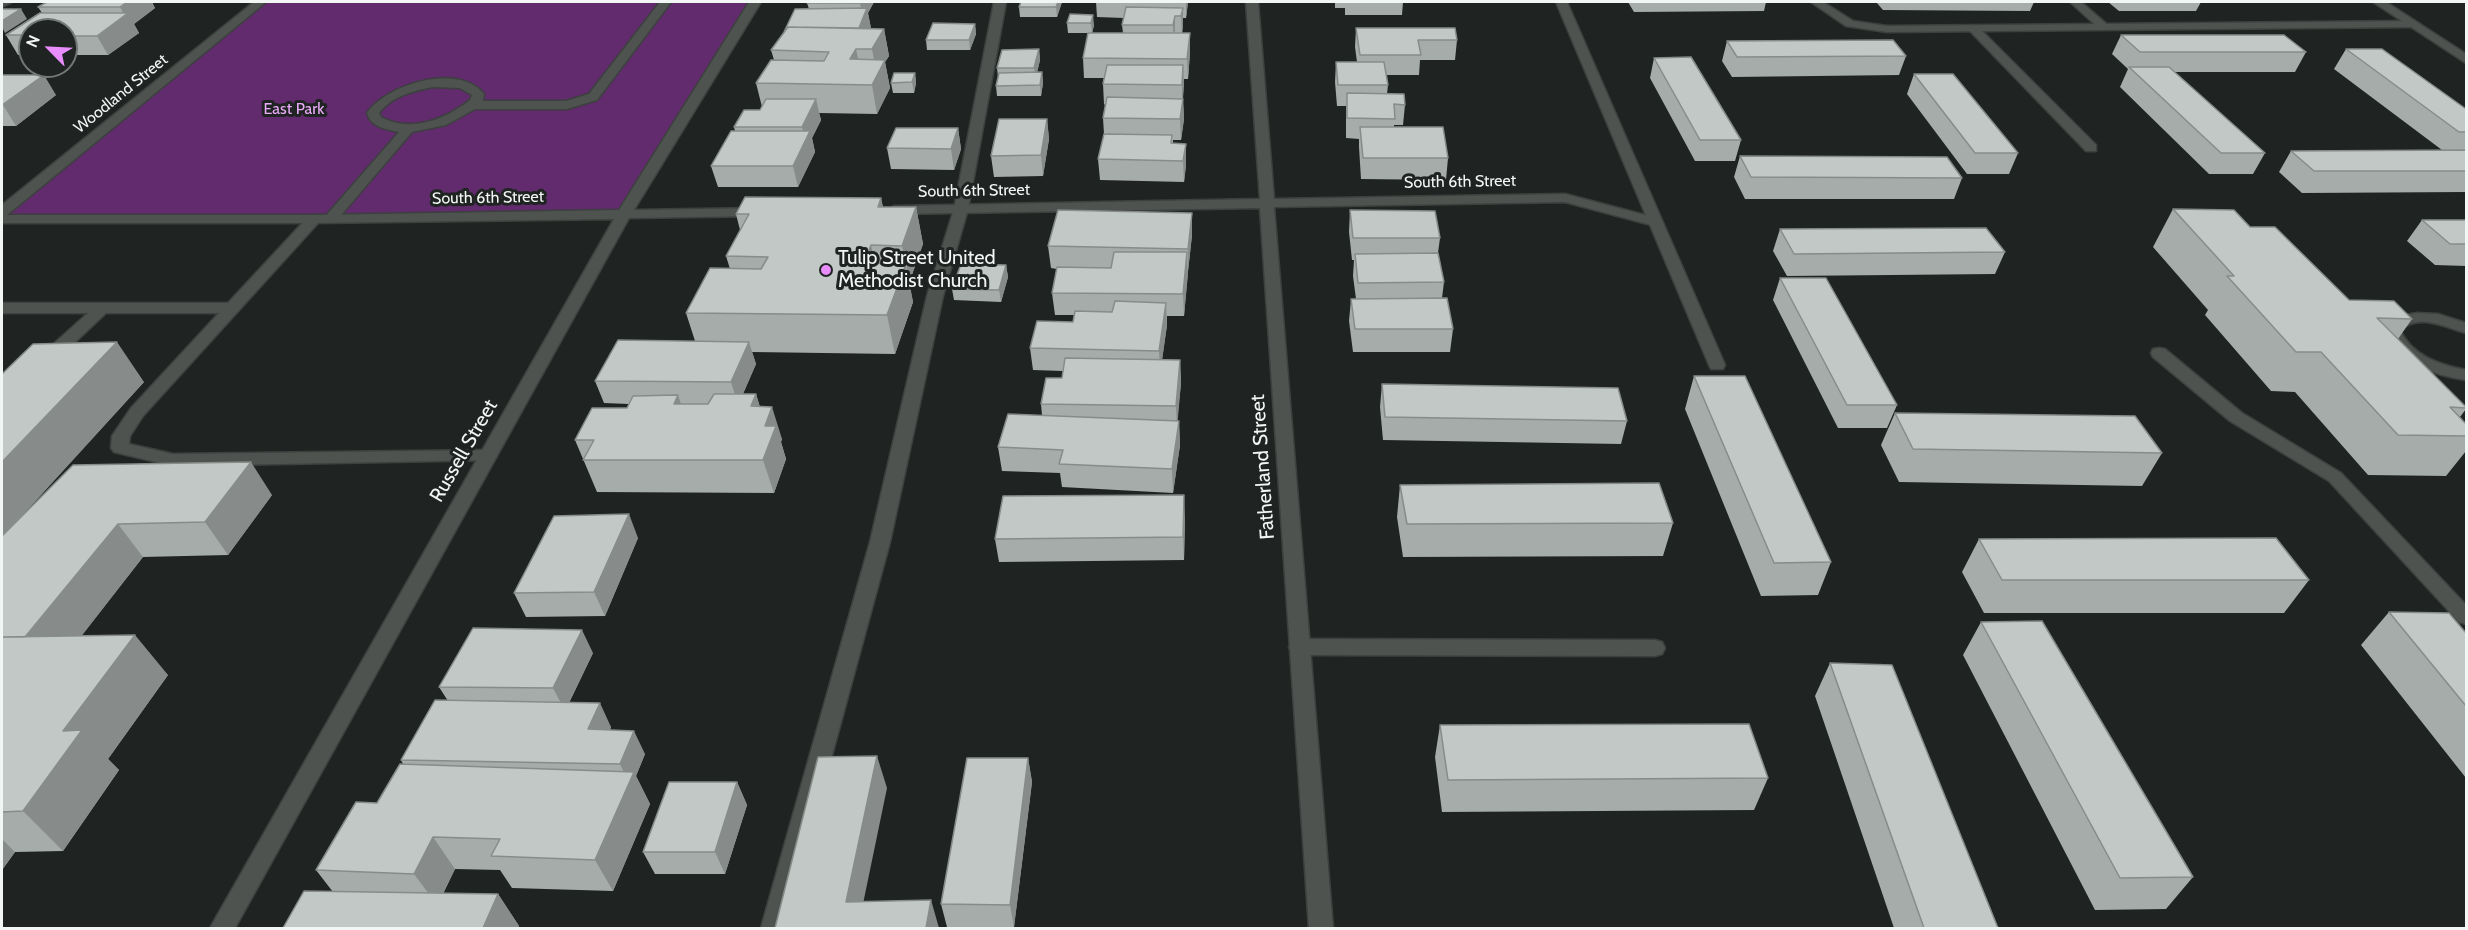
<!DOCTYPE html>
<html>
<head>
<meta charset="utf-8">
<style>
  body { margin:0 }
  #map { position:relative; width:2468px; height:930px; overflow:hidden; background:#1f2422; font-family:Cabin,sans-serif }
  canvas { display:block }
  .frame { position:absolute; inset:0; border:3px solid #f2f6f4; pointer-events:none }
  .north { position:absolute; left:18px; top:18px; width:60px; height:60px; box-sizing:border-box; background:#1f2422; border:2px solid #737876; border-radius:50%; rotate:294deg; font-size:16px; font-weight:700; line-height:24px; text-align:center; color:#f2f6f4 }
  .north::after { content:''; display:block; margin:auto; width:21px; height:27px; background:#e98dfd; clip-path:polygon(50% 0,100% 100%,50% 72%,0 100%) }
</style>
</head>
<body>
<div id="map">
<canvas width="2468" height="930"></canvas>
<div class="frame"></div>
<div class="north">N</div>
</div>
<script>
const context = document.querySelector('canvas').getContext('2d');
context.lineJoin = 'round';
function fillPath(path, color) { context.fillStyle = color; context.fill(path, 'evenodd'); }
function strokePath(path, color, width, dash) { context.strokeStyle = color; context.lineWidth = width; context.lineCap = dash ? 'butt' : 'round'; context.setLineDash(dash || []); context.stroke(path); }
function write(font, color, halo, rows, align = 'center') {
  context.font = font + ' Cabin,sans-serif'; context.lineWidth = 6; context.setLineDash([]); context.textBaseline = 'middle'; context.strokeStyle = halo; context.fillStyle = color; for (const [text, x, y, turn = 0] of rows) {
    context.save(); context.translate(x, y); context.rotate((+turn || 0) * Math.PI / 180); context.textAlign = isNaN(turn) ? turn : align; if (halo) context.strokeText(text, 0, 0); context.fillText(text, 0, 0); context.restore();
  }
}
const green = new Path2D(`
  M256,2H749L624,214L2,219V212Z`);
const lane = new Path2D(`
  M2,2H12L2,7Z
  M660,2H671L597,100L567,109H475L446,125L412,132L336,221L331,222L324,218L399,132C385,129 371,127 367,113C387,84 459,62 484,94L483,101H566L589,94ZM433,87L460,88L472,95L470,100C445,120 410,133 381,117L379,113C392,96 413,91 433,87Z
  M994,2H1006L968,209L943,296L890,542L785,928H761L870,542L927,296L954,209Z
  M1556,2H1567L1725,365L1723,369H1711L1709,365Z
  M2070,2H2081L2110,27L2100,29Z
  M1969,26H1977L2096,145V151H2086L1969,30Z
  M314,215L319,216L321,219L319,222L143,416L130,436L129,444L173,454L488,450L497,456L494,460L173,466L114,452L111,448L112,436L131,408L219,313H106L52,364L46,365L38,360L40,356L88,313H2V303H228L309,216Z
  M2417,313L2438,314L2466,323V333C2444,327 2420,313 2400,330C2412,356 2440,365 2466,370V380C2432,375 2399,363 2383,329C2392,318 2403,315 2417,313Z
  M2159,348L2165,349L2242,413L2341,473L2466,605V624L2459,622L2329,481L2230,421L2153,357L2151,353L2153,349Z
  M1299,639L1655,640L1662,642L1665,648L1662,654L1655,656L1299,655L1292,653L1289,647L1292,641Z`);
const street = new Path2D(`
  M749,2H761L634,210L762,208L769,212L762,216L629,218L235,928H210L614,219L314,223H2V215H314L619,210Z
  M1246,2H1258L1274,199L1565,194L1660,219L1662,222L1655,226L1565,202L1274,207L1333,928H1309L1260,208L894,214L887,210L894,206L1260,199Z
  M1811,2H1823L1853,21L1887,26L2414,21L2420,24L2414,27L1887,32L1846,26Z`);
const secondary = new Path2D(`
  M254,2H266L7,215L2,216V205Z
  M2373,2H2386L2466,54V63Z`);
const wall = new Path2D(`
  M47,2H167H152L155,8L134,24L139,33L108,55H66V30H30V55H18L6,35L42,13L38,7Z
  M874,2L868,13L871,29H884L889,56L885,62L890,88L877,114L819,113L821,120L812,138L815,152L798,187H718L711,166L735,131L734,127L760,110L762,107L756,83L774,60L771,50L809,9L807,3Z
  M1062,2L1057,17H1020L1019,7Z
  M1096,2H1188L1186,18H1183L1182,33L1190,53L1188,79H1184L1183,99L1184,119L1181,140H1173V144H1186V165L1184,182L1100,180L1098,159L1104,134L1103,118L1105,105L1104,104L1103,84L1104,78H1084L1083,58L1088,33H1068L1067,23L1070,14L1094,25L1092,33H1123L1122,25L1124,18L1097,17Z
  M1335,2H1403L1402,15H1345V8H1335Z
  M1628,2H1766L1764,11L1634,12Z
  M1876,2H2034L2030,11L1883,10Z
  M2108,2H2201L2196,11H2119Z
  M975,24L976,34L970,50H927L926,40Z
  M1356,28L1457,40L1455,60H1420L1419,75H1386L1388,85L1387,94L1405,105L1403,125H1394V127L1448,158L1446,180L1361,179L1359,147V139L1346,138V106H1337L1335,82L1336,62H1357L1355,47Z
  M2121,35L2306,52L2295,72H2174L2265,153L2253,174H2209L2120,87L2128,69L2112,54Z
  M1727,41L1906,56L1899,75L1732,77L1722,61Z
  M1039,49L1040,60L1037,72H1042L1043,83L1041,96H997L996,86L998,77L997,68Z
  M2346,49L2466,109V192L2302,193L2279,172L2291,151L2442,150L2334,69Z
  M1654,58L1741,140L1735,161H1695L1650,78Z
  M915,73L916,83L914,93H893L891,83Z
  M1914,74L2018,153L2009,174H1967L1907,94Z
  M2,75L56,95L16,126H2Z
  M1047,119L1049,139L1043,176L994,177L991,156Z
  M958,128L961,149L954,170L891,169L887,148Z
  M1740,156L1962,178L1954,199H1745L1734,177Z
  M881,198L883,207H916L923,244L909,283L913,302L895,354L752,352L756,364L743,394H756L760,407L782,439L781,442L786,459L774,493L597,492L575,440L627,408L629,404L604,403L595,381L695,341L686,313L730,269L726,256L740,230L736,214Z
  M2173,209L2250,227L2349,300L2412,319L2398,339L2466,407V409L2460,417L2466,424V451L2446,476L2368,475L2295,392L2271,391L2205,315L2208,310L2153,247Z
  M1350,210L1440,238L1438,253L1444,282L1442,298L1453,329L1450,352H1353L1349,321L1351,299H1356L1353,276L1354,260H1352L1349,232Z
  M1192,213V235L1188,271L1184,316H1167V325L1162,360H1180L1181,383L1177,421H1179L1180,445L1173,493L1062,487L1060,473L1002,471L998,447L1042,415L1041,404L1062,378L1063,371L1033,370L1030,348L1073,322L1074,315H1055L1052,293L1057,269L1051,268L1048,246Z
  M2422,220H2466V266L2435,265L2407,241Z
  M1780,229L2005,252L1995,274L1787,276L1773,251Z
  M1006,265L1008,277L1001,302L954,300L952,289Z
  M1780,278L1897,405L1887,428H1838L1773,300Z
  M2,374L144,382L13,525L272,495L228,555L143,557L81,636L168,675L108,759L119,770L63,851L15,852L2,870Z
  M1694,376L1831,562L1818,595L1761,596L1685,409Z
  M1382,384L1627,421L1621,444L1383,440L1380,407Z
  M1895,413L2162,453L2142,486L1899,482L1881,445Z
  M1400,485L1673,523L1663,556L1403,557L1397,517Z
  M1185,518L1184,560L999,562L995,539Z
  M638,538L605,616L526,617L514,593Z
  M1979,539L2309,580L2284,613H1984L1962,572Z
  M2389,612L2466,633V778L2361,645Z
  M1981,622L2193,877L2166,909L2095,910L1963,655Z
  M593,653L569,703L611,727L610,730L645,754L636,776L650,804L613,891L512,888L500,870L455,869L443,894H498L519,926L518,928H283L333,892L316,870L377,803L403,764L401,760L448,701L439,687Z
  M1830,663L1998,928H1894L1815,696Z
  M1440,725L1768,778L1754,810L1442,812L1435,757Z
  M1028,758L1032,782L1014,927H947L941,904Z
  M737,782L747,805L725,874H655L643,852Z`);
const shadedWall = new Path2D(`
  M127,2H151L155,8L134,24L139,33L108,55L97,36L125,16L120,7Z
  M861,2H874L868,13L871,28L862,49L857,32L863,18L860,3Z
  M1058,2H1062L1057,17L1056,7Z
  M1186,2H1188L1186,18Z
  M1183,8V27L1182,35L1181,16Z
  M21,9L27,19L5,33L2,27V21Z
  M1093,15L1094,25L1092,34L1091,23Z
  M1175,16V35L1174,45L1173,25Z
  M975,24L976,34L970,50L969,40Z
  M884,29L889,56L885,62L890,88L877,114L872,85L877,75L872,49Z
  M1190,33V53L1188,79L1187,59Z
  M856,49L862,77L850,59Z
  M1039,49L1040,60L1036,78L1034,68Z
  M1183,65L1184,85L1182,105V85Z
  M1042,72L1043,83L1041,96L1040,85Z
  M915,73L916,83L914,93L912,82Z
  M44,75L56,95L16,126L3,105Z
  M816,99L821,120L812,138L815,152L798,187L793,166L805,141L802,127Z
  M1183,99L1184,119L1181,140L1180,119Z
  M1047,119L1049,139L1043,176L1041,155Z
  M958,128L961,149L954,170L951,149Z
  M1186,144V165L1184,182L1183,161Z
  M881,198L888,236L878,207Z
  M916,207L923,244L909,283L902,246Z
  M1192,213V235L1188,272V249Z
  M871,245L879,283L864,263Z
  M1187,252L1188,274L1184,316L1183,294Z
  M906,264L913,302L895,354L887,315Z
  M1006,265L1008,277L1001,302L999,290Z
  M1166,303L1167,325L1160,374L1159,351Z
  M117,342L144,382L2,538V462Z
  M749,342L756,364L738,405L731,382Z
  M1180,360L1181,383L1177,429L1176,406Z
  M756,394L765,425L772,407L782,439L781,442L786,459L774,493L763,460L751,406Z
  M678,395L689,428L674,404Z
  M1179,421L1180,445L1173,493L1172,469Z
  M251,462L272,495L228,555L205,522Z
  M1184,495L1185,518L1184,560L1183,537Z
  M629,514L638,538L605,616L594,592Z
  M118,524L143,557L49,678L19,645Z
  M582,630L593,653L565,711L553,688Z
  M135,635L168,675L108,759L119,770L63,851L23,811L63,731Z
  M600,703L611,727L600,753L588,729Z
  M634,731L645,754L636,776L650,804L613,891L595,860L629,783L620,764Z
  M877,756L887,788L858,928L846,902Z
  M1028,758L1032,782L1014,927L1010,905Z
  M737,782L747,805L725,874L715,852Z
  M433,837L455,869L437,905L414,874Z
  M2,839L15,852L2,870Z
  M498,894L519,926L518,928H483Z
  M931,900L939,928H926Z`);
const building = new Path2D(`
  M47,2H127L120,7H38Z
  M808,2H861L860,3H807Z
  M1021,2H1058L1056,7H1019Z
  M1126,7L1183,8L1181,16H1175L1173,25H1122Z
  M867,8L859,28L788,27L784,32L795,9Z
  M2,9H21L2,21Z
  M40,13H128L97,36H66V30H30V35H6Z
  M1070,14L1093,15L1091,23H1067Z
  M933,23L975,24L969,40H926Z
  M788,27L884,29L872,49H856L850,59L885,60L872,85L756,83L771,60L824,61L829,52L771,50Z
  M1356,28H1455L1457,40H1418L1421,55H1360Z
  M1088,33H1190L1187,59L1083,58Z
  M2121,35H2284L2306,52H2140Z
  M1893,40L1906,56L1737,57L1727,41Z
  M1039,49L1034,68H997L1002,50Z
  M2346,49H2382L2466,109V132H2459Z
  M1691,57L1741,140H1700L1654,58Z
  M1336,62H1384L1388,85H1338Z
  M1107,65H1183L1182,85L1103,84Z
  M2129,67H2169L2265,153H2221Z
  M1042,72L1040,85L996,86L999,73Z
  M894,73H915L912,82L891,83Z
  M1914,74H1953L2018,153H1975Z
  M2,75H44L2,105Z
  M1347,93L1404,94L1405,105L1394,104L1395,119L1347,118Z
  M1107,97L1183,99L1180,119L1103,118Z
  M766,99H816L802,127H734L744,110H760Z
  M999,119H1047L1041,155L991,156Z
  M1360,127H1443L1448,158H1363Z
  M896,128H958L951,149L887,148Z
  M731,131H810L793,166H711Z
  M1104,134L1172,135L1171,143L1186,144L1183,161L1098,159Z
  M2466,150V171H2314L2291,151Z
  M1740,156L1947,157L1962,178L1751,177Z
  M745,197L881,198L878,207H916L902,246L871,245L864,263L906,264L887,315L686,313L710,268L761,269L768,257L726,256L749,214H736Z
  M2173,209L2234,210L2250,227H2275L2349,300L2394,301L2412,319L2377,318L2466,407V408L2450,407L2466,424V436L2398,435L2321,352H2296L2227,276H2234Z
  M1058,210L1192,213L1188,249L1048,246Z
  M1350,210L1435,211L1440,238H1353Z
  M2422,220H2466V244H2450Z
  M1986,228L2005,252L1794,254L1780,229Z
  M1114,252H1187L1183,294L1052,293L1057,267L1111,268Z
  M1438,253L1444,282L1358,283L1355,254Z
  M961,264L1006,265L999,290L952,289Z
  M1780,278H1826L1897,405H1847Z
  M1447,298L1453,329H1355L1351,299Z
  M1115,301L1166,303L1159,351L1030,348L1037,321L1073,322L1075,311L1112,312Z
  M618,340L749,342L731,382L595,381Z
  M117,342L2,462V374L33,344Z
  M1065,358L1180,360L1176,406L1041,404L1046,378H1062Z
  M1694,376H1745L1831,562L1774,563Z
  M1382,384L1618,388L1627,421L1385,417Z
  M714,394H756L751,406L772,407L765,426H776L763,460H583L594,440H575L592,408H627L633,396L678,395L674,404H708Z
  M1895,413L2135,416L2162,453L1913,449Z
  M1008,414L1179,421L1172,469L1059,464L1063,450L998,447Z
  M251,462L205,522L118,524L25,637H2V536L73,465Z
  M1659,483L1673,523L1407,524L1400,485Z
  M1184,495L1183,537L995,539L1003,496Z
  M629,514L594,592L514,593L554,516Z
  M2276,538L2309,580H2002L1979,539Z
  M2389,612L2449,613L2466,633V706Z
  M2042,621L2193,877L2120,878L1981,622Z
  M473,628L582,630L553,688L439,687Z
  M135,635L63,731L82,730L23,811L2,812V637Z
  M1830,663L1892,665L1998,928H1924Z
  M435,700L600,703L588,729L634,731L620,764L401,760Z
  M1749,724L1768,778L1448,780L1440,725Z
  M877,756L846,902L931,900L926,928H775L818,757Z
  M967,758H1028L1010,905L941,904Z
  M400,764L634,772L595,860L491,856L500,839L433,837L414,874L316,870L356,802L377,803Z
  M669,782H737L715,852H643Z
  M304,891L498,894L483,928H283Z`);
const markers = [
  [826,270,6,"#e98dfd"]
];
const farStreetnames = [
  ["Woodland Street",121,94,-39],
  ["South 6th Street",1460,182,-1],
  ["South 6th Street",974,191,-1],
  ["South 6th Street",488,198,-1]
];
const farParknames = [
  ["East Park",294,109]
];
const poiNames = [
  ["Tulip Street United",838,258],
  ["Methodist Church",838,281]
];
const streetNames = [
  ["Russell Street",464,451,-60],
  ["Fatherland Street",1263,467,-94]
];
fillPath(green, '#612b6d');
strokePath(lane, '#3c403e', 3);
strokePath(street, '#3c403e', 3);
strokePath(secondary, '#3c403e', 3);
fillPath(lane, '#4e5350');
fillPath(street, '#4e5350');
fillPath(secondary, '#4e5350');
fillPath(wall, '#a6aca9');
fillPath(shadedWall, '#878c8a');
fillPath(building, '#c1c8c5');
strokePath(building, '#878c8a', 1.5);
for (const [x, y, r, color] of markers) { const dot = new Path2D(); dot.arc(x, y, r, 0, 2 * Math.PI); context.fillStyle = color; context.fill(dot); strokePath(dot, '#1f2422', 2); }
write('16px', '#f2f6f4', '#1f2422', farStreetnames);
write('16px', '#eaaaf8', '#1f2422', farParknames);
write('20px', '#f2f6f4', '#1f2422', poiNames, 'left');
write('20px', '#f2f6f4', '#1f2422', streetNames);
</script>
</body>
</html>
